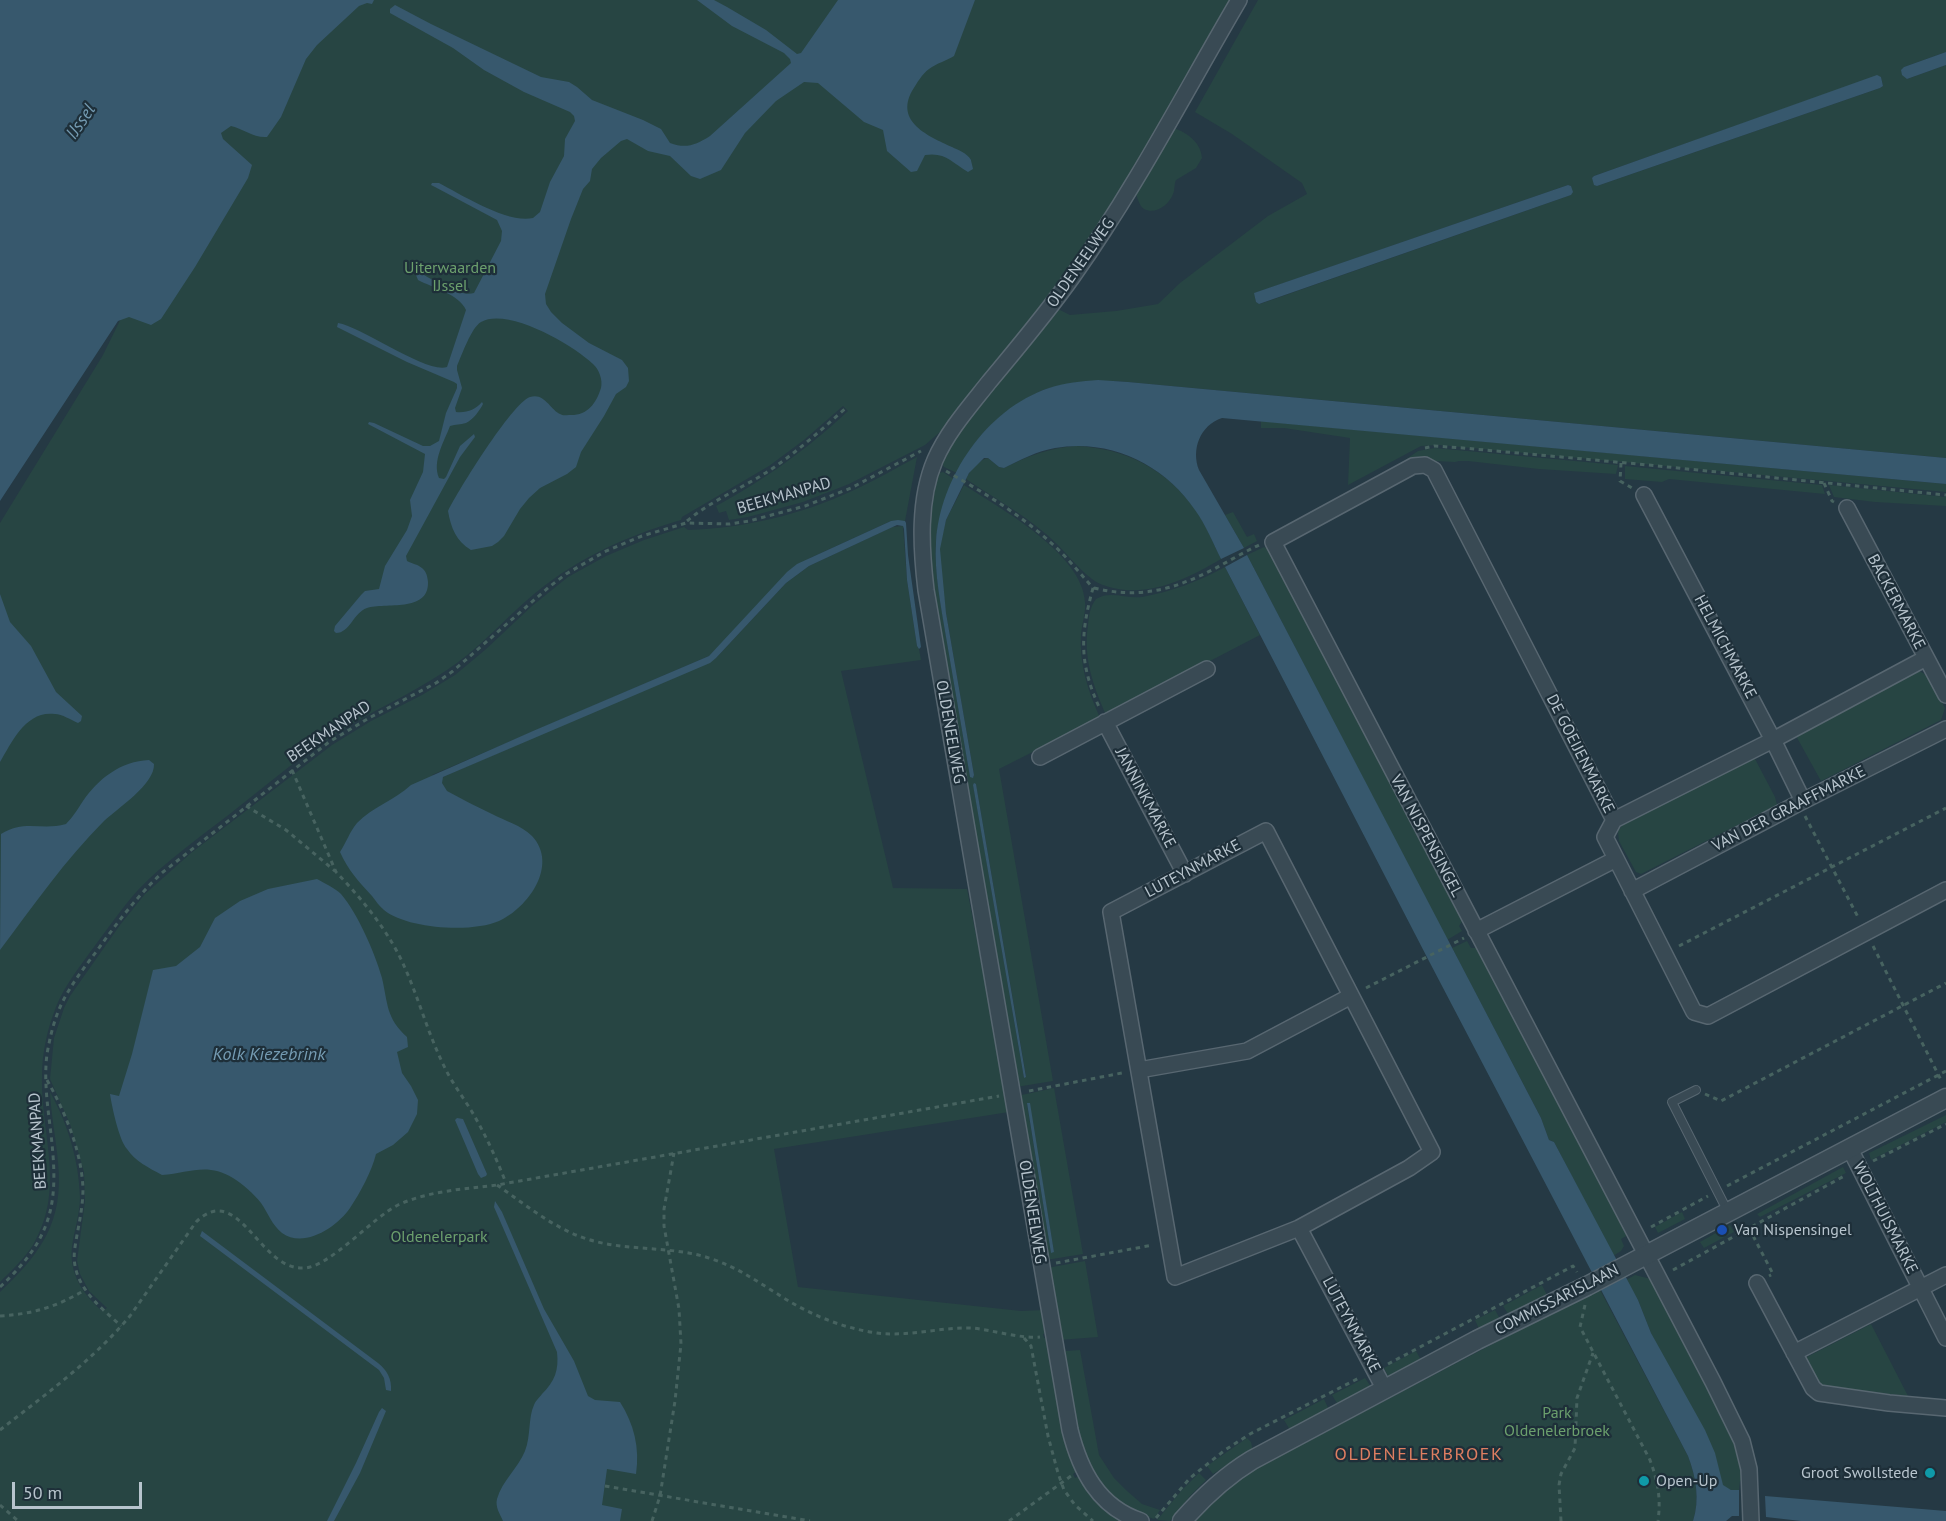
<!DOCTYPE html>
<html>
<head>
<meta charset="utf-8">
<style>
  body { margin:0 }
  #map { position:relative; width:1946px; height:1521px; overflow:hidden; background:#253944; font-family:"PT Sans",sans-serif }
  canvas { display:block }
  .scale { position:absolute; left:12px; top:1482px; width:130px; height:27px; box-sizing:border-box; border:3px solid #b7c4cd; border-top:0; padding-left:8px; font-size:18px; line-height:21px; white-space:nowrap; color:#b7c4cd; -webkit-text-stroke:4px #1e2f39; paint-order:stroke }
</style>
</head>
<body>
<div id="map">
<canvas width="1946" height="1521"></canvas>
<div class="scale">50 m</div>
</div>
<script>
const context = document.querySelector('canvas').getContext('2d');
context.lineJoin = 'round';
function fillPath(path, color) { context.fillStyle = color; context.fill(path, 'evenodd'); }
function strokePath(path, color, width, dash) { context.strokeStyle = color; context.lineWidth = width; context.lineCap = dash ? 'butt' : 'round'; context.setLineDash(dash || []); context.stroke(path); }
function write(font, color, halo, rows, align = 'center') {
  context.font = font + ' "PT Sans",sans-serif'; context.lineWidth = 4.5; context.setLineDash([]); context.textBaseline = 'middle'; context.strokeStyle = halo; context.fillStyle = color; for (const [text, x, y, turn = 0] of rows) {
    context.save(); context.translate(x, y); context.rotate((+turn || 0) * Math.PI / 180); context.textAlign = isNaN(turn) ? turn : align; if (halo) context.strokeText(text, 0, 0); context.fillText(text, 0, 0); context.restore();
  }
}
const green = new Path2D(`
  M307,0H1233L1120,206L947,426L925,445L849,484L803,502L748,517L729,520L726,511L719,513L716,506C766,479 806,450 848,411L843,406L804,440L769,466L682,517L681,520C623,537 571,561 526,601C500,624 476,651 447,670C409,696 366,713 328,739C294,761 263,788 231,813C200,837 166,861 138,890C121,909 106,931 91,951C78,969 64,987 56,1007C47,1030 42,1053 42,1077C41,1136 66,1189 33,1245C24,1259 12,1270 0,1282V523L103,355L214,129Z
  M1258,0H1946V52L1904,67L1907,79L1946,65V458L1128,382C1102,380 1076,381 1050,388C1040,390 1030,397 1021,402C991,421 972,442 957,473L944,467L942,463L949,446L963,425L1056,308L1070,315L1116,311L1158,304L1180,283L1268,216L1307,194L1302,183L1232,134L1195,112ZM1877,76L1881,77L1883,86L1880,88L1597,186L1592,178L1594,176ZM1568,185L1571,186V195L1260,304L1256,302L1255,293Z
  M1176,129C1190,134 1201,144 1202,158L1196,168L1176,180C1174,184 1175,190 1173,194C1169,205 1155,215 1144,209C1139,206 1137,196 1135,191L1169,132Z
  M1261,421L1946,484V492L1439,445L1421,446L1348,485L1350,438L1284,428H1261Z
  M1076,446C1125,448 1166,469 1195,509C1206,524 1213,543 1221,559C1189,578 1151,597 1113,588C1106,586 1098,584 1092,579C1075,566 1063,548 1046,534C1021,513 993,497 966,479C970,470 979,460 988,458L999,467L1004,468C1028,456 1049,448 1076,446Z
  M1435,448L1618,465L1616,474L1539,469L1468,461H1459L1455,462L1416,460L1408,462L1405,460L1418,451Z
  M917,457L905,521H891L808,559L709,656L432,775L441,779L445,776L716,658L786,583L809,566L892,527L903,526L907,580L917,646L919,649L921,660L841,671L893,888L967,889L1001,1064L1009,1112L774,1149L798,1287L1021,1311L1044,1310L1047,1333L1043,1334L1044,1338H1048L1077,1471L1073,1474L1075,1478L1079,1476L1080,1477L1094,1498L1125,1521H0V1292C41,1253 64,1222 58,1162C56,1138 51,1115 50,1092C68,1124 79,1161 80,1197C80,1214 74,1231 72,1247C69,1274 83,1294 102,1311L107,1308L89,1291L80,1274L77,1261L85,1201L84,1172L70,1124L50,1079L54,1038L64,1008L70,996L120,925L145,894L191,853L332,745L371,721L422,695L455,675L485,650L532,606L568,577L606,556L644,540L684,527L688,530C745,528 800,515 852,491C874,481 896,468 917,457Z
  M1625,466L1822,485L1825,494L1669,479L1662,482L1625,479Z
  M943,472L954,479C945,498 938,519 936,540C934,572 941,605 946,636C954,683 962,730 970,777H974V775L946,613L939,559L940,543L946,520L964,485C1000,508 1083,554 1085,602C1086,612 1082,624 1081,634C1079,664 1088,691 1100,718L999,769L1053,1081L1016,1087L927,566L928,522L938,473ZM973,784H976L1026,1076L1024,1078Z
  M1829,485L1946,497V506L1875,502L1834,497Z
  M1233,512L1247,537L1254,534L1257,541L1244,548L1225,515Z
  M1264,547L1271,551L1463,920L1459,926L1462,931L1447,940L1247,555Z
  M1225,567L1260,635L1106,715C1093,685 1083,658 1088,625C1089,615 1090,607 1096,599C1110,590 1126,599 1142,597C1170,592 1200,581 1225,567Z
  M1916,671C1932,672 1938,695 1945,708L1941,720L1821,781L1795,734Z
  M1754,757L1775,797L1777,805L1641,874L1636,872L1619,841L1618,831L1623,824Z
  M1467,941L1471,948H1477L1628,1235L1621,1239L1624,1246L1621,1251L1613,1256L1554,1142L1549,1140L1541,1118L1452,948Z
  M1054,1088L1083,1254L1046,1260L1017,1096ZM1029,1103L1054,1252H1051L1027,1104Z
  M1946,1115V1122L1871,1160L1869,1153Z
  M1843,1167L1846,1173L1760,1217L1757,1214Z
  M1682,1212L1685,1219L1658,1233L1655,1227Z
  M1730,1225L1734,1232L1704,1248L1700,1242Z
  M1085,1261L1098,1337L1059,1340L1047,1268Z
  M1635,1275L1651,1279L1728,1428C1735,1445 1743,1462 1743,1480L1740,1481L1739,1490H1731L1723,1486L1651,1333L1638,1300L1626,1280Z
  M1542,1285L1547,1295L1509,1315L1503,1306Z
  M1599,1288L1688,1456C1696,1477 1700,1500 1693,1521H1192L1203,1508L1244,1475Z
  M1495,1310L1501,1321L1480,1331L1475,1320Z
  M1871,1324L1908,1396L1824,1387L1821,1385L1805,1358Z
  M1080,1350L1099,1455L1114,1478L1126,1490L1142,1504L1160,1510L1154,1519L1143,1515L1122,1504L1101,1486L1083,1458L1062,1355L1066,1351Z
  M1416,1351L1422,1362L1389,1378L1384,1368Z
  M1365,1378L1371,1387L1338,1405L1332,1395Z
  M1324,1399L1329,1410L1290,1430L1284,1420Z
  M1247,1438L1251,1442L1253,1451L1236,1459L1213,1474L1207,1466Z
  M1199,1473L1206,1480L1190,1496L1170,1521L1157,1520L1182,1490Z`);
const water = new Path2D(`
  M0,0H374L372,4L367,3L359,6L317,45L306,59L281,117L267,137C253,138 244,129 231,126L221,133L223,139L252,165L248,178L195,267L161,319L151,325L129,317L118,321L0,501Z
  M697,0H714L727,7L766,30L797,54L801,53L838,0H975L954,56C946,61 937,63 929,69C922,74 917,83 912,91C895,122 928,136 952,147C958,150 967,153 971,160C971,161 973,168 973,169L968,172C951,162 946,152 925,155L917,171L911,172L887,151L883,130L864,122L818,83L804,82L776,101L745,133L721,170L700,179L691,176L670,156L648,151L627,139L621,141L601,158L592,169L590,181L583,189L571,219L545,294L546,304L551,312L562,323L589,343L622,360L628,368L629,381L626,387L616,394L604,416L581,452L576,467L567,474L540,488L529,498L520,509L504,536L498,542L492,546L471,550C456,541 451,528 448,511C458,491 512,403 530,397C544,392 551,410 560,414C563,416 566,415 569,415C587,416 596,404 601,388C603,380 599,369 593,364C573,345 508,307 481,322C471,328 462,355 457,366V370L462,388L455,408L456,412C467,413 475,410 482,402L483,404C480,410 473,420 466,423C460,425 456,424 450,426C444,442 432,461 439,478L444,479L446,477L460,446L474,434L475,437L460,457L406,556L407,561C418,566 427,566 428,582C429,613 385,602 367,608C353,613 350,633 336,633L334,631L335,626L361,595L365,591L379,589L385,566L407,530L412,516L410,500L423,472L425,454L368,424L369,422L374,423L423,446H430L439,441L446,413L457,388V384L454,382L407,362L337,327L338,323C362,327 427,374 447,367L466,310C459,294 433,288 418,280L416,275L422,274C436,281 458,297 474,293L501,241L502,231L497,220L435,187L431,185L432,183H439C462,195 508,224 533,218L540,212L550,182L564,156L565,139L575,121L574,116L570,112L524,92L484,70L453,48L390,13V9L395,5L431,24L541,77L569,82L577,87L592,100L643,120L661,129L670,143C686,149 696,145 710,136L791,63L790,59L784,53L732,26Z
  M1946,52V65L1907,79L1902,75L1901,70L1904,67Z
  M1877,75L1881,77L1883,86L1880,88L1597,186L1594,185L1592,178L1594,176Z
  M1568,185L1571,186L1573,192L1571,195L1259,304L1256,302L1254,293Z
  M1098,380L1128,382L1946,458V484L1222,418C1200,425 1191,450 1199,470L1244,548L1221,559C1213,543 1206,525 1195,510C1165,465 1110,438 1055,448C1037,451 1020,460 1004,468L999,467L988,458H984L969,473L946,520L940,549L946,613L974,775L973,778L970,777C962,730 954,684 946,637C941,606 934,573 936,542C940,478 986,409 1049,388C1064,383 1082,381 1098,380Z
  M898,520L905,521L906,523L908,555L921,647L919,649L917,646L907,580L904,529L903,526L897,525L809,566L786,583L716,658L710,663L443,777L442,783L447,791C462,799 477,807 492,814C505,821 521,825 532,836C559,865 528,908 499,921C472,933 407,929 384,910C379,906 376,901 372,896C359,882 348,870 340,852C346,843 350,831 357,823C372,807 395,800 411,785L533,731L709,656L787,572L797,564L891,521Z
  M1247,555L1541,1118L1549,1140L1554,1142L1638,1300L1651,1333L1705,1430L1715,1453L1723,1485L1731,1490H1739V1516H1732L1726,1521H1693C1700,1500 1696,1477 1688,1456L1430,963L1225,567Z
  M0,594L10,622L31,646L56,692L82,716L81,721L78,723C71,720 62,714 55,714C26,710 12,742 0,762Z
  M149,760L154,764C155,784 118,808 104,821C65,860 33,906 0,950L1,834C25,819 41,831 66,824C73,817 77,810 83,801C98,779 121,761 149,760Z
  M974,783L976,784L1026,1077L1024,1078L973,785Z
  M317,879C324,883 335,888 341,894C358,914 375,953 382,978C388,1004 386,1018 407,1037L408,1047L397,1052L402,1073L411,1086L418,1100L417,1114L408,1132L393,1145L376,1154C372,1171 360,1193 350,1208C337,1227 304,1249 282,1233C272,1225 268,1213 261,1203C254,1194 243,1184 233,1178C207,1162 189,1173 162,1175C149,1168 135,1161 127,1149C119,1140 112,1107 110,1094L119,1096L132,1054L153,970L176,966L200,947L215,918L240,901L268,889Z
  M1027,1103H1030L1054,1252L1051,1253Z
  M457,1118L463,1119L487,1174L486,1176L481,1178L478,1174L455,1120Z
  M495,1201L502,1212L544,1309L574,1361L588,1396L595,1400L620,1402C634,1424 640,1448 636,1474L607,1469L602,1505L622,1509L620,1521H503C500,1514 495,1507 497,1499C502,1481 518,1468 525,1451C531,1436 528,1418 534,1405C536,1400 539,1398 542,1394C555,1381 559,1370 557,1352L494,1207Z
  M202,1231L378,1363C387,1370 392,1379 391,1391L386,1390L384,1378L379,1370L200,1236Z
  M382,1408L386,1411L360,1473L334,1521H327L356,1463L379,1412Z
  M1765,1496L1946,1511V1521H1801L1766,1517Z`);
const path = new Path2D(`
  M1425,448L1434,446L1463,448L1638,464L1946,495
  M1621,463L1620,481L1632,488
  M946,471C981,491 1018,513 1049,541C1065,555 1079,572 1093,588C1080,635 1079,664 1100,709
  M1824,483L1832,501L1834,502
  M687,521C712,500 743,488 770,470C797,452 821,430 846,408
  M1094,588C1139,599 1173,590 1214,569C1229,561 1244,552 1259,545
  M292,770L336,872C363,900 390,933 405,968C420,1002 429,1037 446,1070C454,1086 466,1101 475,1117C487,1138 497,1160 506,1183
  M246,806L286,830L335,871
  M1805,816L1859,919
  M1679,946L1946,808
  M1873,946L1942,1082
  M1366,988L1464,938
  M47,1080C66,1114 81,1150 83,1188C83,1209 78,1227 75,1247C69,1283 98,1305 121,1326
  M1029,1091L1122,1073
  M1705,1094L1721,1101L1946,983
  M1873,1161L1946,1124
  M497,1185C526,1205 553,1228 587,1239C627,1252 672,1245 712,1259C736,1267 755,1280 776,1293C806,1313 841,1328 877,1333C909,1337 940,1327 972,1328C992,1330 1022,1339 1040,1337
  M1727,1186L1946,1071
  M1651,1227L1708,1196
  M1749,1228L1773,1274L1769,1276
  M1056,1263L1153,1245
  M1673,1270L1846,1175
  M0,1287C56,1235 59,1199 50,1126C47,1102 44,1078 47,1054C50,1037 54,1020 61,1005C70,986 83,969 96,952C117,923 137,896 163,872L329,742L369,718L436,683L453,671L549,587L566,574L604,552L642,536L686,523L730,524L749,521L805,506L851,488L921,451
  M1585,1305L1580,1327L1650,1460C1658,1482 1661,1498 1658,1521
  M0,1316C33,1314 56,1307 85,1290
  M1024,1338L1031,1346L1048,1436L1058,1473L1064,1490L1075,1505L1093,1521
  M1388,1364L1573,1266L1577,1272
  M0,1430C45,1395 93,1360 130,1316L196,1222C239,1180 259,1271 304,1268C330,1267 372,1218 398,1205C428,1191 464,1189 497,1185L999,1096
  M605,1486L810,1521
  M0,1505L18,1521
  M1156,1518L1190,1478L1225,1450L1250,1434L1361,1377
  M652,1521L660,1496L675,1401L681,1344L679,1309L664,1226V1209L674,1153
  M1009,1521L1071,1476
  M1561,1521L1559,1485L1561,1474L1575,1448L1577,1398L1593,1353`);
const service = new Path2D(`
  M1696,1090L1672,1102L1728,1212`);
const minor = new Path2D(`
  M1644,495L1773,740L1803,801
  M1847,508L1946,695
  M1105,722L1185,874
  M1040,757L1207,669
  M1614,820L1773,740L1926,658
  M1266,831L1432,1152L1409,1168L1299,1228L1175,1277L1111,912Z
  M1632,891L1799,803L1946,729
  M1476,931L1616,859
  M1139,1070L1247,1051L1351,996
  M1850,1149L1946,1338
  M1299,1228L1385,1390
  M1757,1283L1813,1388L1819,1393L1889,1403L1946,1408
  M1794,1353L1946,1275
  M1141,1521C1098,1507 1080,1470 1070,1430L926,590C921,548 918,500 935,460C947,432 970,406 989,382C1018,347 1047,313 1073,276C1135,189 1185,92 1239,0
  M1751,1521L1749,1469L1742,1441L1713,1382L1273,542L1413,466L1425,465L1434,470L1614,820L1605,837L1694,1012L1708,1016L1946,890`);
const tertiary = new Path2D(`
  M1182,1521C1203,1497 1224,1477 1252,1460L1477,1340L1587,1286L1946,1098`);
const markers = [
  [1722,1230,6,"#1a4fb4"],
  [1930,1473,6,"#0f9aa8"],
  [1644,1481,6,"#0f9aa8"]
];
const streetNames = [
  ["OLDENEELWEG",1081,263,-55],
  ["BEEKMANPAD",784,496,-16],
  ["BACKERMARKE",1896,602,62],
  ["HELMICHMARKE",1725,647,62],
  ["BEEKMANPAD",329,732,-34],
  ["OLDENEELWEG",950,732,80],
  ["DE GOEIJENMARKE",1580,754,63],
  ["JANNINKMARKE",1145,798,62],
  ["VAN DER GRAAFFMARKE",1789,809,-27],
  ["VAN NISPENSINGEL",1426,836,62],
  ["LUTEYNMARKE",1193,869,-28],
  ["BEEKMANPAD",38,1141,-94],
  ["OLDENEELWEG",1032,1212,81],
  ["WOLTHUISMARKE",1885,1218,63],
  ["COMMISSARISLAAN",1557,1300,-27],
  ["LUTEYNMARKE",1351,1325,62]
];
const parkNames = [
  ["Uiterwaarden",450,268],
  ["IJssel",450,286],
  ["Oldenelerpark",439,1237],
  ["Park",1557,1413],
  ["Oldenelerbroek",1557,1431]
];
const poiNames = [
  ["Van Nispensingel",1734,1230],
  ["Groot Swollstede",1918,1473,"right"],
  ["Open-Up",1656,1481]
];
const waterNames = [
  ["IJssel",81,122,-56],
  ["Kolk Kiezebrink",269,1055]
];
const neighbourhoodNames = [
  ["OLDENELERBROEK",1419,1455]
];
fillPath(green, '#274543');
fillPath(water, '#37586d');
strokePath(service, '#586771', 10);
strokePath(minor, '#586771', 18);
strokePath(tertiary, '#586771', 21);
strokePath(path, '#476360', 3, [4.5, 4.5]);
strokePath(service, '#394a54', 8);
strokePath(minor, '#394a54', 15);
strokePath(tertiary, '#394a54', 18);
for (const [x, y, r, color] of markers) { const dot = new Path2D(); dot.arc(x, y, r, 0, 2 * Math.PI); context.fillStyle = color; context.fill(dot); strokePath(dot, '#1e2f39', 2); }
write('16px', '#b7c4cd', '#1e2f39', streetNames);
write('16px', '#6ca06d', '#1e2f39', parkNames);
write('16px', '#b7c4cd', '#1e2f39', poiNames, 'left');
write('italic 18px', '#759cb3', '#1e2f39', waterNames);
context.letterSpacing = '1.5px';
write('18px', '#de7e61', '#1e2f39', neighbourhoodNames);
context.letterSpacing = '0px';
</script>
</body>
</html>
